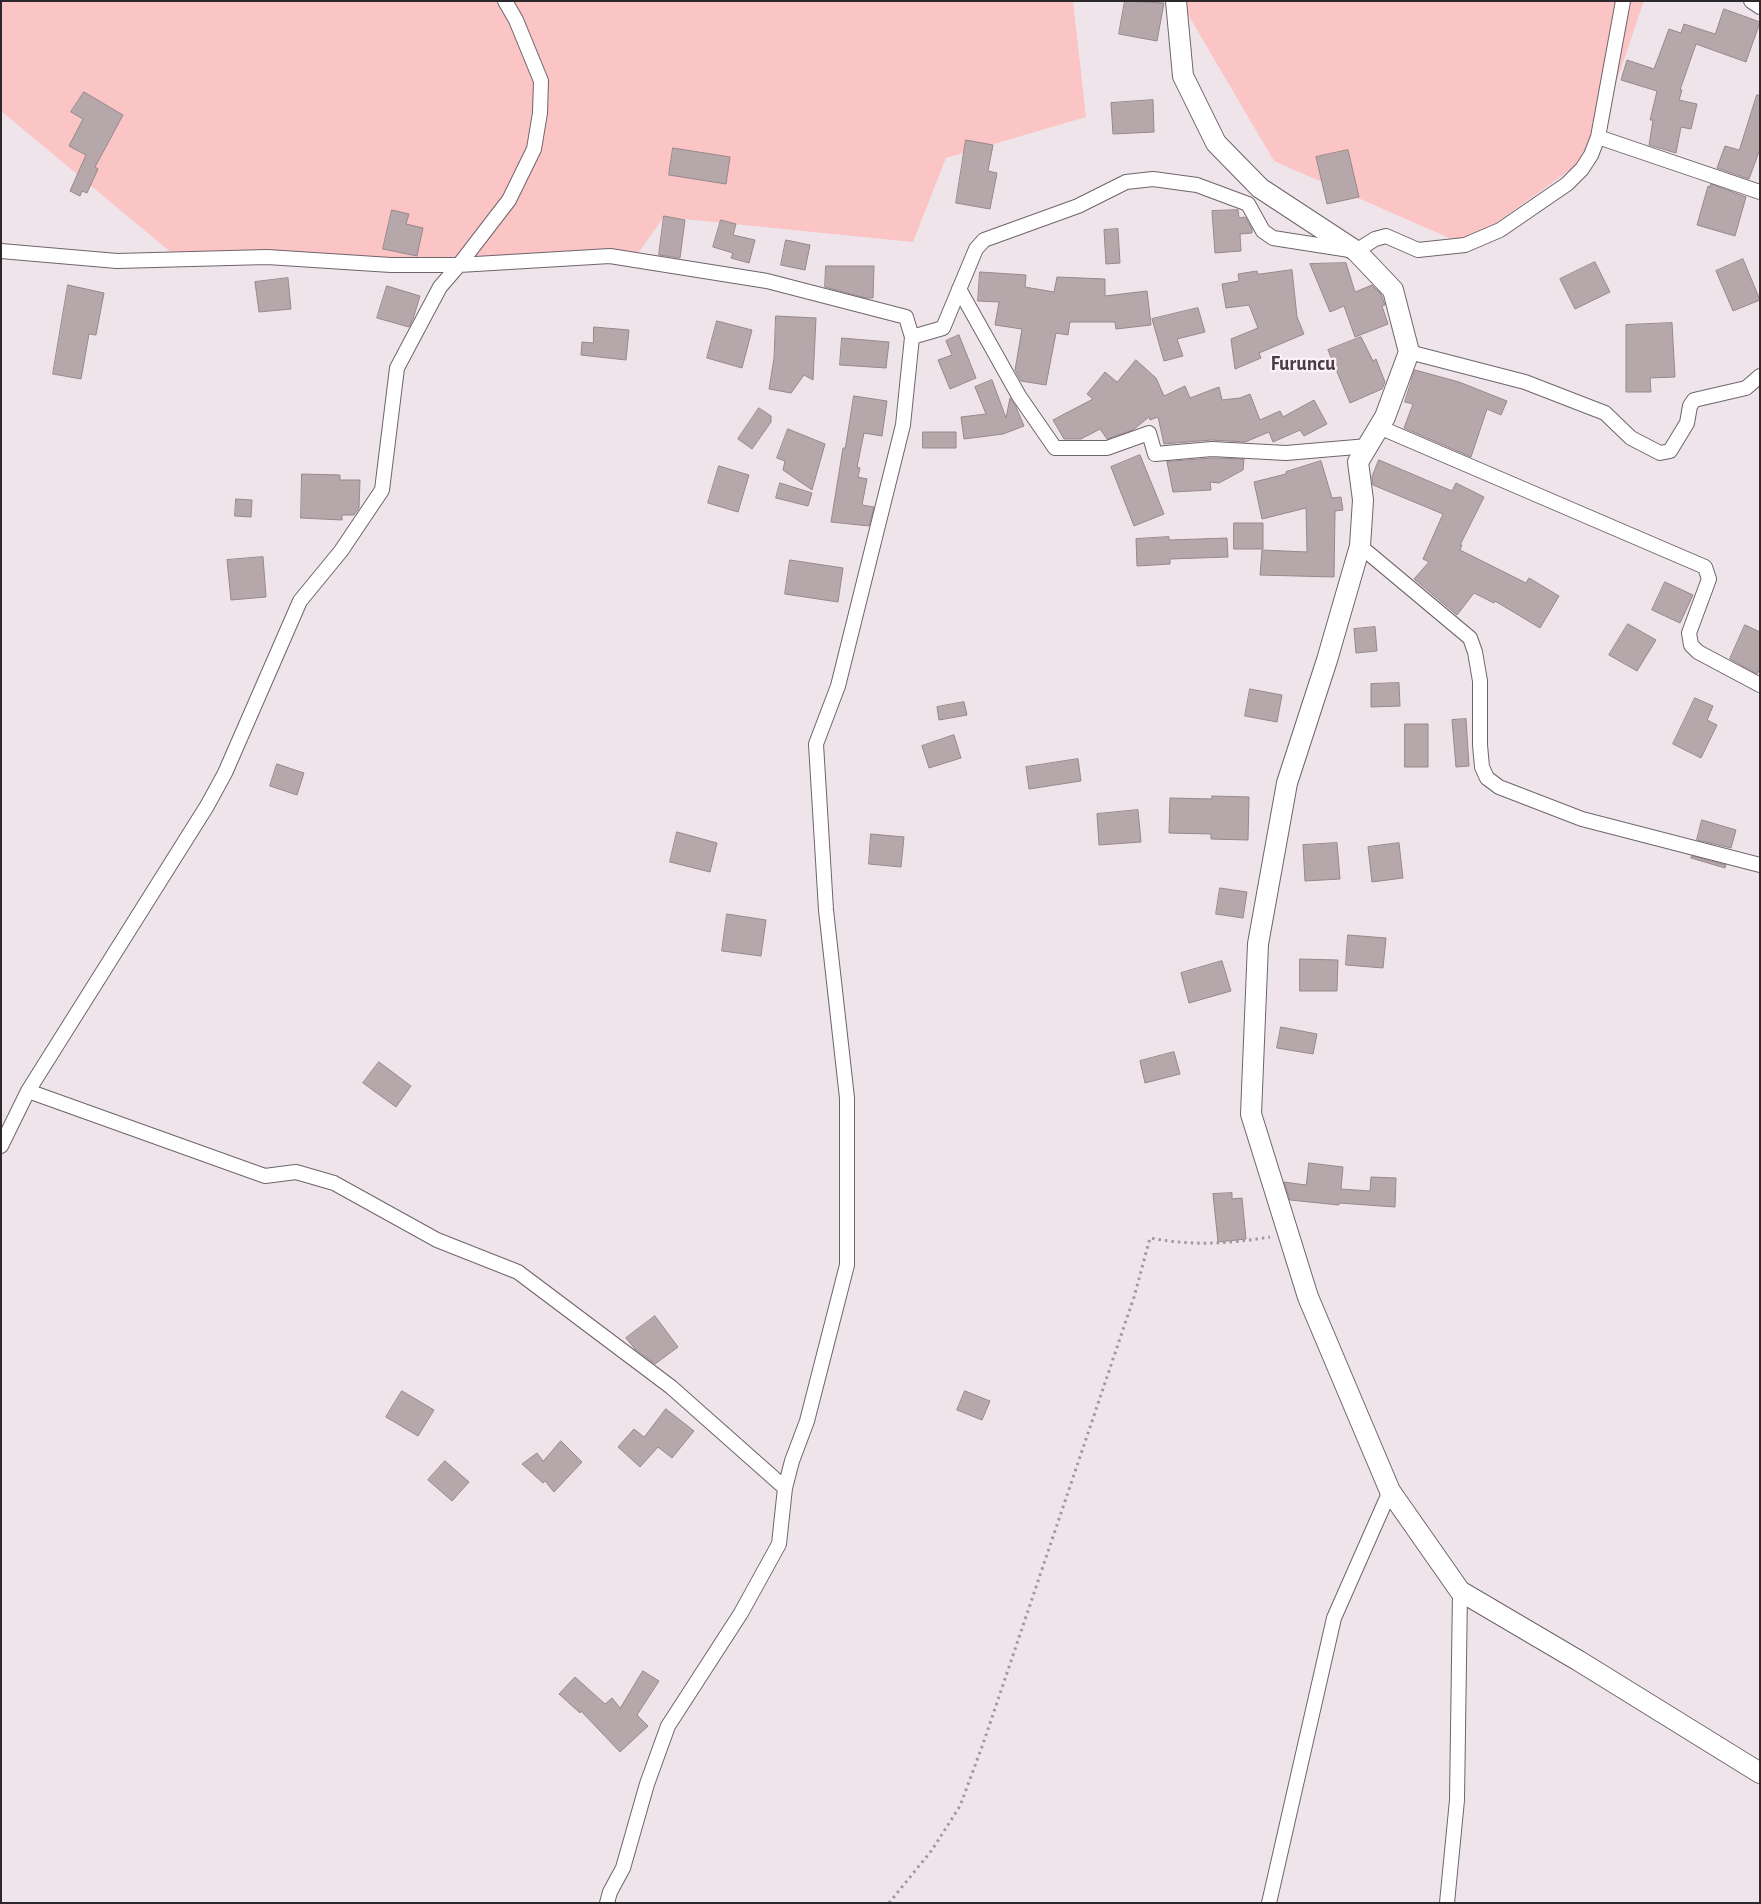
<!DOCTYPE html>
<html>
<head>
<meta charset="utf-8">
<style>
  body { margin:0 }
  #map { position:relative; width:1761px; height:1904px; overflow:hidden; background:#f0e4eb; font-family:"Alegreya Sans",sans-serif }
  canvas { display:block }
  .frame { position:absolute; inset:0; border:2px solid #2d282b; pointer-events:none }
</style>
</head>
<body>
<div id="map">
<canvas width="1761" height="1904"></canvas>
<div class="frame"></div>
</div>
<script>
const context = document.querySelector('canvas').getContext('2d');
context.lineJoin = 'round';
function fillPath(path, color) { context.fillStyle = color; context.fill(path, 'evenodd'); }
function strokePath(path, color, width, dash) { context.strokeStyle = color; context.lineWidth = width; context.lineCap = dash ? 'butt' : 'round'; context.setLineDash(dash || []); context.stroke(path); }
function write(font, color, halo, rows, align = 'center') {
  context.font = font + ' "Alegreya Sans",sans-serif'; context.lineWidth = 4.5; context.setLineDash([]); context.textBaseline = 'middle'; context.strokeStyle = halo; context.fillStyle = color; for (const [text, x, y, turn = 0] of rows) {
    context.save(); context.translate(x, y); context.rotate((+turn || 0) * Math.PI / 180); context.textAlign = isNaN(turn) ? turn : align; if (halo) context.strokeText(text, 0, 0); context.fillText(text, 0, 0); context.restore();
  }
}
const green = new Path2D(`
  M1,1H1073L1086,117L946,158L913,242L664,217L633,260L179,259L1,111Z
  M1180,1H1644L1591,155L1465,245L1274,161Z`);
const building = new Path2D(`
  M1125,1L1164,3L1157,41L1119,34Z
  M1724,9L1760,22L1746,62L1696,44L1680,90H1682L1679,100L1697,104L1691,129L1681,127L1676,153L1649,145L1653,120H1650L1657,91L1621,80L1627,60L1654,69L1669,29L1681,33L1684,24L1715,34Z
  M84,92L123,115L95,167L98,169L87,193L82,191L80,196L70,191L86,155L69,146L83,119L71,112Z
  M1757,95H1760V149L1749,179L1717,168L1725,146L1739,150Z
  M1153,100L1154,132L1113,134L1111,103Z
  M966,140L993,145L988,171L997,173L990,209L956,203Z
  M673,148L730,157L726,184L669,175Z
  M1348,150L1359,197L1327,204L1316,157Z
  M1711,184L1746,197L1735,236L1697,225L1708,186L1710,187Z
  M392,210L409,214L406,224L423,228L417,256L383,249Z
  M1238,210L1239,218L1245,217L1252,229V233L1240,234L1241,251L1215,253L1212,211Z
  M664,216L685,220L680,258L659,255Z
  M721,220L736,224L733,235L755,240L749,263L731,258L733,253L713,247Z
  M1118,229L1120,263L1106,264L1104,230Z
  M786,240L810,245L805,270L781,265Z
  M1743,259L1760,300L1733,311L1716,271Z
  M1595,262L1610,292L1575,309L1560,279Z
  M1346,263L1355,292L1372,285L1381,294L1385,305L1382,306L1388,324L1355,337L1344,306L1330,312L1310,264Z
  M826,266H874L873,298H866L825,287Z
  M1292,270L1297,317L1304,334L1259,353L1261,358L1235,369L1231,339L1258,328L1249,305L1226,308L1222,284L1239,281L1238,274L1257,271L1258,274Z
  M980,272L1026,275L1025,287L1054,292L1057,277L1105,279V296L1147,291L1151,325L1116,329L1115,322H1070L1068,335L1056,333L1046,385L1021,381L1015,370L1022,329L995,325L999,302L978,301Z
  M288,278L291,309L259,312L255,282Z
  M68,285L104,293L96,335L89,334L81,379L53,374Z
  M387,286L420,296L413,319L409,327L377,318Z
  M1198,308L1205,332L1177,339L1183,356L1164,361L1152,319Z
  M776,316L816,318L813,380L804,375L791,393L769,389L774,358Z
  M717,321L752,330L742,368L707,358Z
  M1672,323L1675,377L1650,378L1651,392H1626V325Z
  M594,327L629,330L626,360L581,355L582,342L593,343Z
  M959,335L976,378L950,389L938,360L952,355L946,341Z
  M1361,337L1373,361L1376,359L1385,382L1382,389L1350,403L1328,350Z
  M842,338L889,342L886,368L840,365Z
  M1136,360L1156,378L1164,396L1185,386L1190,398L1219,387L1222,400L1240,398L1250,394L1260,420L1280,411L1283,417L1314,400L1327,424L1304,436L1300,430L1273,442L1269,432L1245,442L1211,440L1164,444L1158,417L1150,420L1149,417L1133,430L1107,439L1100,429L1081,439H1064L1053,420L1093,399L1087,394L1105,372L1117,382Z
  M1415,370L1459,382L1507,401L1501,415L1487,409L1471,457L1404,428L1413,404L1405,402Z
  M992,380L1006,418L1010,398L1016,407L1024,426L1003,434L964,439L961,417L986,414L975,387Z
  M854,396L887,401L882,436L864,433L857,467L860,468L858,477L867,479L862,505L874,507L869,526L831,522L843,448H845Z
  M759,408L771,416V422L752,449L738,439Z
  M788,429L825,444L812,490L783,470L785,461L777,458Z
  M923,432H956V448H923Z
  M1140,455L1164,514L1134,526L1111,467Z
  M1212,458L1244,459L1243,470L1219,483L1210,482L1211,490L1173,492L1167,462Z
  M1379,460L1452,491L1456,483L1484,497L1460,545H1462L1460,550L1526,583L1529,578L1559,596L1540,628L1495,601L1494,603L1474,593L1457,615L1414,579L1429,562L1423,559L1443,514L1373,485L1372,477Z
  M1321,461L1332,498L1341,497L1343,510L1335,511L1334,577L1260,575L1262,550L1307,552L1306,508L1262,519L1254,482L1286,474V472Z
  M719,466L749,475L738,512L708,503Z
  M302,474L340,475V480H360L359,508L354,515H342V520L301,518Z
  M780,483L812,493L808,506L776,498Z
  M236,499L252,500L251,517L235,516Z
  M1234,523H1263V549H1234Z
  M1169,537V540L1227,538L1228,557L1170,559V564L1137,566L1136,539Z
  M263,557L266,597L231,600L227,560Z
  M790,560L843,568L838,602L785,594Z
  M1665,582L1693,595L1680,623L1652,610Z
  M1628,624L1656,640L1637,671L1609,655Z
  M1745,625L1760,632V669L1757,674L1730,659Z
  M1375,627L1377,651L1356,653L1354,629Z
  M1399,683L1400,706L1371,707V684Z
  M1250,689L1282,695L1277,722L1245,716Z
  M1695,698L1713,706L1707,720L1717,725L1701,758L1673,744Z
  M964,702L967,715L939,720L937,707Z
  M1466,719L1469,766L1456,767L1452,720Z
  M1405,724H1428V767H1405Z
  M954,735L961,758L929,768L922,746Z
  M1078,759L1081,781L1029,789L1026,767Z
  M277,764L304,773L297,795L270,786Z
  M1212,796L1249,797L1248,840L1211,839V834L1169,833L1170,798L1212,799Z
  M1138,810L1141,842L1099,845L1097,814Z
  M1702,820L1736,830L1731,848L1697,840Z
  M677,832L717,843L710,872L670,862Z
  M871,834L904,837L901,867L869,864Z
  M1337,843L1340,879L1305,881L1303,845Z
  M1399,843L1403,878L1372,882L1368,847Z
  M1692,856L1726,865L1725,868L1691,858Z
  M1220,888L1247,892L1243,918L1216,914Z
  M727,914L766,920L761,956L722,951Z
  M1348,935L1386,938L1383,968L1346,965Z
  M1300,959L1338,960L1337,991H1300Z
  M1222,961L1231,991L1189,1003L1181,973Z
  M1281,1027L1317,1034L1313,1054L1277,1048Z
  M1174,1052L1180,1074L1145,1083L1140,1061Z
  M379,1062L411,1086L396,1107L363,1083Z
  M1309,1163L1343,1167L1341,1189L1370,1191L1371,1177L1396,1178L1395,1207L1339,1203V1205L1290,1200L1284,1182L1306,1185Z
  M1232,1193V1199L1242,1198L1246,1239L1218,1242L1213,1194Z
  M655,1316L678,1347L655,1364L635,1349L626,1338Z
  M402,1391L434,1410L418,1436L386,1417Z
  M965,1391L990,1401L982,1420L957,1410Z
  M666,1409L694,1431L672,1458L658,1447L640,1467L618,1447L634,1429L644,1437Z
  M561,1441L582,1462L554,1492L545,1481L543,1483L522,1464L537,1453L543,1461Z
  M445,1461L469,1482L452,1501L428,1480Z
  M643,1671L659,1681L637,1715L648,1726L620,1752L581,1711L580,1713L559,1694L575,1677L605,1704L612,1698L620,1708Z`);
const path = new Path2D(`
  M889,1903L932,1850L960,1806L983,1744L1134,1297L1150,1238C1194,1246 1226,1244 1270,1237`);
const street = new Path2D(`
  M1751,1L1760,7
  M1598,137L1760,192
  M1,251L117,261L267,257L391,265H459L610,256L767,281L906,317L912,337L903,425L838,686L816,744L826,910L847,1098V1265L807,1421L792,1461L785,1488L779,1544L741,1613L668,1726L647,1784L623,1868L610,1892L607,1903
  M959,289L1019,396L1055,448H1107L1149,433L1155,454L1212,449L1286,453L1368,446
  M912,337L943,328L976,249L984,240L1078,206L1126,182L1153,179L1197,185L1248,204L1263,231L1273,238L1356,251L1375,239L1386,236L1418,250L1465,245L1500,230L1567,184L1582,169L1591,155L1598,137L1623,1
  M1409,352L1525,382L1605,413L1631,438L1660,453L1670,451L1687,423L1690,406L1694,400L1746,388L1760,376
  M1379,427L1705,567L1709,579L1689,633L1691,645L1698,652L1760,685
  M1360,546L1470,638L1475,652L1480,681V745L1482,767L1487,778L1499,787L1582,819L1760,865
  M28,1091L265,1176L296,1172L334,1183L437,1240L518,1272L671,1387L785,1488
  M1,1146L28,1091L207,806L225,773L300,601L341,551L382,490L397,368L440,287L459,265L509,200L534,149L540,113L541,81L516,20L505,1
  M1269,1903L1334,1618L1390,1491
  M1447,1903L1457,1800L1460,1591`);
const secondary = new Path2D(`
  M1176,1L1183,76L1216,143L1260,188L1356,251L1393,290L1409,352L1385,417L1358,462L1363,500L1360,546L1327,660L1287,783L1258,944L1251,1114L1308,1297L1390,1491L1460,1591L1579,1661L1760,1773`);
const quarterNames = [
  ["Furuncu",1303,364]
];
fillPath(green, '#fac5c4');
fillPath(building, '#b6a7ab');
strokePath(building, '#96888b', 1);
strokePath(street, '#6f646b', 16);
strokePath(secondary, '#6f646b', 22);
strokePath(path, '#a1989d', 3, [2.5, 4]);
strokePath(street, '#fff', 14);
strokePath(secondary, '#fff', 20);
write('bold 20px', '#473d43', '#fef1f8', quarterNames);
</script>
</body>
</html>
